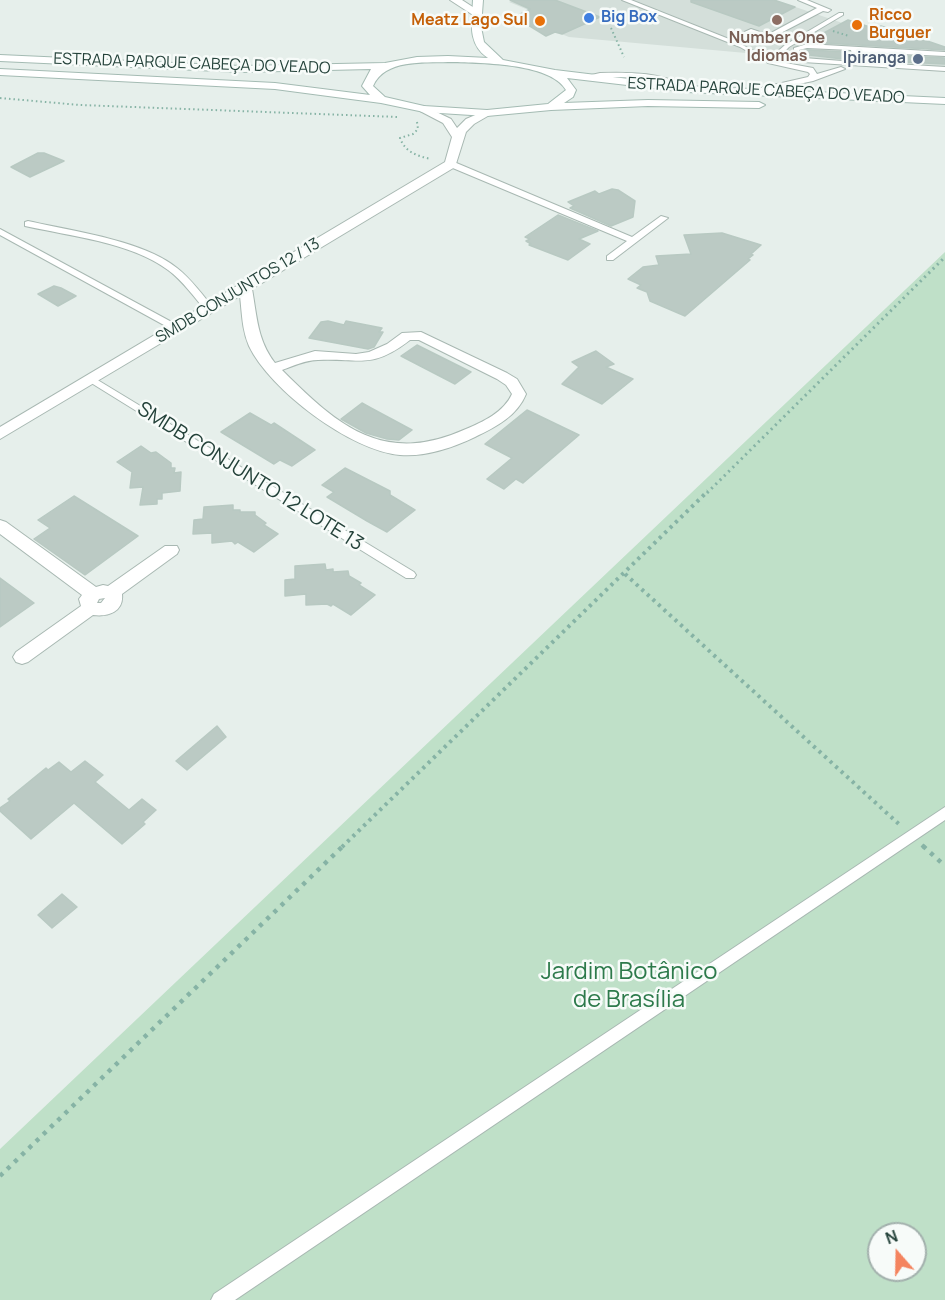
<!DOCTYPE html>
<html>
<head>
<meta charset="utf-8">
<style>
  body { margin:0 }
  #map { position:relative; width:945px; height:1300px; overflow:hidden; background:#e6efeb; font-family:Manrope,sans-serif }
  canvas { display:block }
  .north { position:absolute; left:867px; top:1222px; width:60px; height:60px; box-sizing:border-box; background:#f7fbf9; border:2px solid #a3b1ad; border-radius:50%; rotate:340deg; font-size:16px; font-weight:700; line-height:24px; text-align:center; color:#24423a }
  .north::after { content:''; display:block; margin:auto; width:21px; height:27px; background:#f4845f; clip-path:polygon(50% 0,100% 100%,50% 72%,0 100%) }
</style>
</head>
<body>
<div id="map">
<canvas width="945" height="1300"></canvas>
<div class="north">N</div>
</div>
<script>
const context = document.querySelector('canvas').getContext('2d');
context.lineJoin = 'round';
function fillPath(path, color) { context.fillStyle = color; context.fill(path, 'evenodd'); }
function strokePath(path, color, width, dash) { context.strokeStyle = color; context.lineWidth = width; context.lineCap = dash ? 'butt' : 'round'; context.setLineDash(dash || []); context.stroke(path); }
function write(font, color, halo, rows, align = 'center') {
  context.font = font + ' Manrope,sans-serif'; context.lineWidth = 5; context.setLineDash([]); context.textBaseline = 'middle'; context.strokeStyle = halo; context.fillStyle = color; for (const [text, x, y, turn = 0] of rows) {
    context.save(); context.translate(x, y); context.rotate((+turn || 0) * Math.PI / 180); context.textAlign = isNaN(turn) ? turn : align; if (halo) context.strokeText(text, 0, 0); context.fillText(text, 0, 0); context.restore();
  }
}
const built = new Path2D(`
  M513,0H775L945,58V71L569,37L518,17L531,11L509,2Z`);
const green = new Path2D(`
  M945,252V1300H0V1149ZM879,1234H915V1270H879Z`);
const building = new Path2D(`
  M510,0H555L600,17L562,34L555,32L546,36L515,17L530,9Z
  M691,0H774L795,7L759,26L691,2Z
  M848,20L876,29L881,26L901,32L945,47V50L807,42Z
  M807,50L849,52L851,60L801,54V52Z
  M861,54L945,58V64L863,60Z
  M38,153H44L64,161L30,177L11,167Z
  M612,189L618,190L635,201L633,217L611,226L570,208L574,206L568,202L595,191L599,194Z
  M558,215L598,231L579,239L590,244L568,260L529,245L531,244L526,241L530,239L525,237Z
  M722,233L761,245L751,254L753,255L748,259L750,260L685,316L650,301L647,292L637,288L641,285L628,279L643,267L659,265L656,256L691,254L684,235Z
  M54,286L61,288L76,296L58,306L38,294Z
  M328,321L344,325L346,321L382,328L379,332H383L374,347L368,349L309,338L321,322Z
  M417,345L471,372L455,384L401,356Z
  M596,351L614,364L606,367L633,379L602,404L562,384L579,367L572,362Z
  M362,403L371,408L412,430L399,440L387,439L366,433L341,419Z
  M527,410L579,435L523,483L516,479L504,489L487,479L512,458L485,444Z
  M250,413L271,425L274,423L315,450L292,466L280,460L274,464L221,432Z
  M141,446L151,453L156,452L171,463V468H175L174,473L181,472L180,491L162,493V499H157V504L140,505L143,487L130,488L132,472L117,462Z
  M345,468L390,491V495L415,510L387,532L367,521L327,497L334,492L322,485Z
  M74,496L138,536L85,575L34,539L50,528L38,520Z
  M233,505V510H240V512H255V515L266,523L264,525L278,534L254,552L238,542L235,544L232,541L212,543V533L193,534L194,520L203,519L204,507Z
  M325,564L326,570L333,569V572L348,571L349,576L361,583L359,585L375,595L351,615L333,604L331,606L327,604L306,605V594L285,596V580L295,579V566Z
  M0,578L34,603L0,627Z
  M217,726L226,737L187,770L176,761Z
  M85,761L103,775L95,782L129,810L142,799L156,810L143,822L145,824L122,844L74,803L31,839L0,811V808L10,801L8,799L46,768L48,770L59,762L71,772Z
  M62,894L77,907L52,928L38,915Z`);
const pathFar3 = new Path2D(`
  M611,28L624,57
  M833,31L849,36
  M0,98L80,105L398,117
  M417,122L418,129L413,134L400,138C405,152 417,156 431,159`);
const pathFar2 = new Path2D(`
  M707,493L945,257`);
const pathFar1 = new Path2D(`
  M625,574L901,826
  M922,845L924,847
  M342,847L708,491`);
const path = new Path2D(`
  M923,846L945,866
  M0,1176L343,846`);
const lane = new Path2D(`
  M622,0H631L729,39L751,29L766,34L771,33L817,8L798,0H807L831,10L828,12L823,11L775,36L766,38L751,33L735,41L769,59L785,45L839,13H843V15L789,47L775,61L813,68L817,74L841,67L845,69L813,81L751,94V90L808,77L810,74L808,72L768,63L740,47Z
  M807,44L945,52V56L858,52L861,62L945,67V71L803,62L794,58V48ZM807,48L851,50L854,62L804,58L799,56V50Z
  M600,73C628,72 666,72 691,89L687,91C650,79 627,74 587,79L583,77Z
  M448,162H454L632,237L661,216L668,218L613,260H607V256L627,241L448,166Z
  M28,221C72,231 142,240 177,268C191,279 203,295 214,309L212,311H206C194,297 183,281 168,270C131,242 69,236 25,226V222Z
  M0,229L179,326L181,328L179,330H173L0,235Z
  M91,376L414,572L416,575L414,578H406L88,381V377Z
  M945,807V820L235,1300H211L214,1294Z`);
const street = new Path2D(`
  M450,0H462L482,13L473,15Z
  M424,106L451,119L457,128L466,119L487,110L493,113L474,124L466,132L455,167L252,289C257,316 257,340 275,363L315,351L356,354L369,352L387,344L402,333L421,332L507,373L517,379L526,394C517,416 496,427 475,437C452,448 426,457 400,455C351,451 270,390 249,346C242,330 242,313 240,296L0,439V427L445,162L452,137L443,123L420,111V107ZM410,340H419L497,379L506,385L512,394C504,412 483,422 466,429C384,466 339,427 282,370C293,366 306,360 318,360C361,358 371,370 410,340Z
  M0,520L6,522L96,587L103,585L108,586L165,546H177L179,550L177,554L122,594C124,612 108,617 93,615L28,662L22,664L16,662L13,657L16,652L81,606L79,599L82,595L0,534ZM105,598L101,603H97L99,599Z`);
const secondary = new Path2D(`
  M473,0H483L481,27L484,42L503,60L555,70L687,86L945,98V104L687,92L567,78L576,90L573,97L564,103L648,100L759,102L765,105L759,108L648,106L551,110L487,116L424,112L381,103L275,89L0,75V69L275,83L370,95L362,86L371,69L241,72L0,61V55L241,66L385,63L417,57L448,56L488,58C467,44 472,22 473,0ZM448,62C477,63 550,62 566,90L548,104L487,110L424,106L385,97L373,86C385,59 423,63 448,62Z`);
const markers = [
  [589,18,6,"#3f7fe0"],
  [777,20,6,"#8d6e63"],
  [540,21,6,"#e8710a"],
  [857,25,6,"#e8710a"],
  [918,59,6,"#5c6f8a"]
];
const farFoodnames = [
  ["Ricco",869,16],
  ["Burguer",869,34],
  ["Meatz Lago Sul",528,21,"right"]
];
const farShopnames = [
  ["Big Box",601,18]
];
const farEducationnames = [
  ["Number One",777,39],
  ["Idiomas",777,57]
];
const farServicenames = [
  ["Ipiranga",906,59]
];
const farStreetnames = [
  ["ESTRADA PARQUE CABEÇA DO VEADO",192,64,2],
  ["ESTRADA PARQUE CABEÇA DO VEADO",766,91,3],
  ["SMDB CONJUNTOS 12 / 13",238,291,-31]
];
const streetNames = [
  ["SMDB CONJUNTO 12 LOTE 13",250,477,32]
];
const nearParknames = [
  ["Jardim Botânico",629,972],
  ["de Brasília",629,1000]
];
fillPath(built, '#d4dfda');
fillPath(green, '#bfe0c8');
fillPath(building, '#bbcac4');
strokePath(building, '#b8c9c2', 1.5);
strokePath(lane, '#a8b8b2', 2);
strokePath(street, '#a8b8b2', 2);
strokePath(secondary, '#a4bbb3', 2);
strokePath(pathFar3, '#86b3a5', 2, [1.5, 3]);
strokePath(pathFar2, '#86b3a5', 3, [2, 4]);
strokePath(pathFar1, '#86b3a5', 4, [3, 4.5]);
strokePath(path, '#86b3a5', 4.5, [4, 6]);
fillPath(lane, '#fff');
fillPath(street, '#fff');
fillPath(secondary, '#fff');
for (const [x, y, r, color] of markers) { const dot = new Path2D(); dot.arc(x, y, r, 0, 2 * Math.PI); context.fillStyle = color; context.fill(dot); strokePath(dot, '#f7fbf9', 2); }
write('bold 16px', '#c56008', '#f7fbf9', farFoodnames, 'left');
write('bold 16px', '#366cbe', '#f7fbf9', farShopnames, 'left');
write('bold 16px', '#785e54', '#f7fbf9', farEducationnames);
write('bold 16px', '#4e5e75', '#f7fbf9', farServicenames, 'right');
write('16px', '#24423a', '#f7fbf9', farStreetnames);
write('20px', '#24423a', '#f7fbf9', streetNames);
write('24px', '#2d7a4b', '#f7fbf9', nearParknames);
</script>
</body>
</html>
